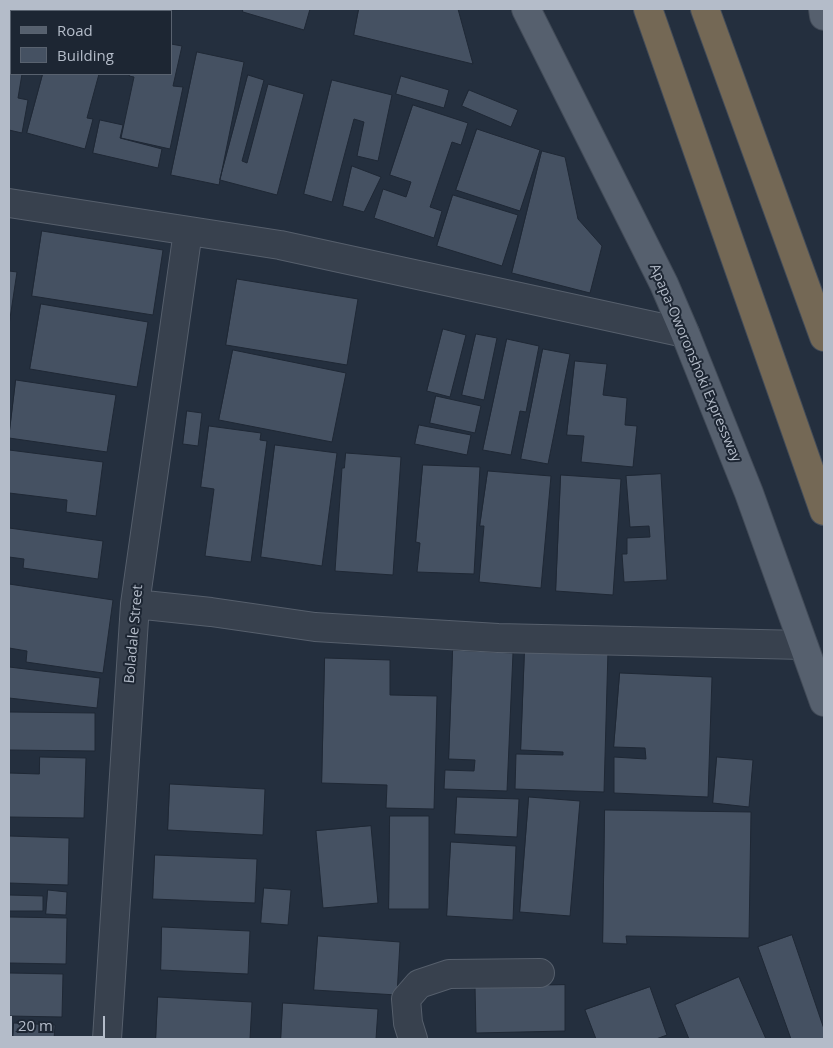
<!DOCTYPE html>
<html>
<head>
<meta charset="utf-8">
<style>
  body { margin:0 }
  #map { position:relative; width:833px; height:1048px; overflow:hidden; background:#242f3e; font-family:"Open Sans",sans-serif }
  canvas { display:block }
  .frame { position:absolute; inset:0; border:10px solid #b4bcc9; pointer-events:none }
  .legend { position:absolute; left:10px; top:10px; width:162px; height:65px; box-sizing:border-box; background:#1d2633; border:1px solid #59626f; margin:0; padding:6px 9px; list-style:none; font-size:15px; color:#b4bcc9 }
  .legend li { display:flex; align-items:center; gap:10px; height:25px }
  .legend b { width:25px; border:1px solid #59626f }
  .scale { position:absolute; left:10px; top:1016px; width:95px; height:22px; box-sizing:border-box; border:2px solid #b4bcc9; border-top:0; padding-left:6px; font-size:15px; line-height:18px; white-space:nowrap; color:#b4bcc9; -webkit-text-stroke:4px #1d2633; paint-order:stroke }
</style>
</head>
<body>
<div id="map">
<canvas width="833" height="1048"></canvas>
<div class="frame"></div>
<ul class="legend">
<li><b style="height:6px;background:#56606e"></b>Road</li>
<li><b style="height:14px;background:#455162"></b>Building</li>
</ul>
<div class="scale">20 m</div>
</div>
<script>
const context = document.querySelector('canvas').getContext('2d');
context.lineJoin = 'round';
function fillPath(path, color) { context.fillStyle = color; context.fill(path, 'evenodd'); }
function strokePath(path, color, width, dash) { context.strokeStyle = color; context.lineWidth = width; context.lineCap = dash ? 'butt' : 'round'; context.setLineDash(dash || []); context.stroke(path); }
function write(font, color, halo, rows, align = 'center') {
  context.font = font + ' "Open Sans",sans-serif'; context.lineWidth = 4; context.setLineDash([]); context.textBaseline = 'middle'; context.strokeStyle = halo; context.fillStyle = color; for (const [text, x, y, turn = 0] of rows) {
    context.save(); context.translate(x, y); context.rotate((+turn || 0) * Math.PI / 180); context.textAlign = isNaN(turn) ? turn : align; if (halo) context.strokeText(text, 0, 0); context.fillText(text, 0, 0); context.restore();
  }
}
const building = new Path2D(`
  M9,9H41L40,11H11V74H22L18,98L28,100L22,133L9,130Z
  M243,9H310L304,30L243,12Z
  M359,9H458L473,64L354,35Z
  M171,44L182,46L173,86L183,87L170,149L121,138L134,77L129,76L130,74H171Z
  M197,52L244,62L219,185L171,175Z
  M43,74H99L87,118L93,119L85,149L27,133Z
  M248,75L264,80L242,161L247,163L268,84L304,94L277,195L220,180Z
  M401,76L449,90L444,108L396,94Z
  M332,80L392,95L378,161L357,156L364,122L354,119L332,202L304,194Z
  M469,90L518,110L511,127L462,106Z
  M413,105L468,123L461,145L452,142L430,207L442,211L434,238L374,218L383,189L406,197L411,182L390,175Z
  M100,120L123,125L120,138L162,149L158,168L93,153Z
  M477,129L540,150L520,211L456,190Z
  M542,151L565,157L578,219L602,246L590,293L512,273Z
  M352,166L381,177L364,212L343,206Z
  M453,195L518,215L502,266L437,246Z
  M42,231L163,250L153,315L32,296Z
  M9,271L17,272L9,325Z
  M237,279L358,299L347,365L226,345Z
  M41,304L148,322L137,387L30,369Z
  M443,329L466,335L450,397L427,391Z
  M476,334L497,338L484,400L462,395Z
  M507,339L539,346L526,412L520,411L511,455L483,450Z
  M543,349L570,354L548,464L521,459Z
  M233,350L346,373L332,442L219,420Z
  M575,361L607,364L603,395L627,398L625,425L637,426L633,467L581,462L584,436L567,435Z
  M16,380L116,395L107,452L9,438Z
  M436,396L481,406L475,433L430,423Z
  M187,411L202,413L198,446L183,444Z
  M419,425L471,435L467,455L415,444Z
  M209,426L261,433L260,440L267,441L251,562L205,556L214,489L201,487Z
  M275,445L337,453L322,566L261,557Z
  M9,450L103,462L96,516L66,512L67,500L9,493Z
  M346,453L401,457L393,575L335,571L342,468H344Z
  M423,465L480,467L474,574L417,572L420,543L416,542Z
  M488,471L551,476L541,588L479,582L484,526H480Z
  M661,474L667,580L624,582L622,554H627V538L650,537L649,526L630,527L626,476Z
  M561,475L621,479L613,595L556,591Z
  M9,528L103,541L98,579L23,568L24,559L9,557Z
  M9,584L113,600L103,673L26,662L27,651L9,648Z
  M525,647L608,650L604,792L515,789L516,754L563,755V752L521,750Z
  M453,650L513,653L507,791L444,789L445,770L474,771L475,760L449,759Z
  M325,658L390,660V695L437,696L434,809L386,808L387,785L322,783Z
  M9,667L100,678L97,708L9,698Z
  M620,673L712,677L708,797L614,793V757L646,759L645,748L614,747Z
  M9,712L95,713V751L9,750Z
  M40,757L86,758L84,818L9,817V773L39,774Z
  M717,757L753,760L749,807L713,803Z
  M170,784L265,789L263,835L168,830Z
  M457,797L519,799L517,837L455,834Z
  M529,797L580,801L570,916L520,912Z
  M605,810L751,812L749,938L626,936L627,944L603,943Z
  M390,816H429V909H389Z
  M371,826L378,903L323,908L316,831Z
  M9,836L69,838L68,885L9,883Z
  M451,842L516,846L513,920L447,916Z
  M155,855L257,859L255,903L153,899Z
  M264,888L291,890L288,925L261,923Z
  M48,890L67,892L66,915L46,914Z
  M9,895L43,896V911H9Z
  M9,917L67,918L66,964L9,963Z
  M162,927L250,931L248,974L161,970Z
  M792,935L824,1029V1039H791L758,947Z
  M318,936L400,942L397,995L314,990Z
  M9,973L63,974L62,1017L9,1016Z
  M739,977L766,1039H689L675,1005Z
  M565,985V1031L476,1033L475,986Z
  M650,987L667,1035L656,1039H596L585,1010Z
  M158,997L252,1002L250,1039H156Z
  M283,1003L378,1009L376,1039H281Z
  M14,1023L55,1025L54,1039H13Z`);
const street = new Path2D(`
  M9,203L280,245L685,333
  M135,604L211,612L315,627L498,638L803,645
  M107,1039L135,604L188,231
  M413,1039L408,1023L406,999L419,984L449,974L540,973`);
const primary = new Path2D(`
  M526,9L664,284L685,333L749,493L824,702
  M823,9L824,16`);
const highway = new Path2D(`
  M648,9L824,511
  M705,9L824,337`);
const streetNames = [
  ["Apapa-Oworonshoki Expressway",695,363,67],
  ["Boladale Street",134,634,-85]
];
fillPath(building, '#455162');
strokePath(building, '#1f2835', 1);
strokePath(street, '#565f6c', 30);
strokePath(primary, '#414a57', 30);
strokePath(highway, '#434c59', 30);
strokePath(street, '#38414e', 28);
strokePath(primary, '#56606e', 28);
strokePath(highway, '#746855', 28);
write('14px', '#b4bcc9', '#1d2633', streetNames);
</script>
</body>
</html>
